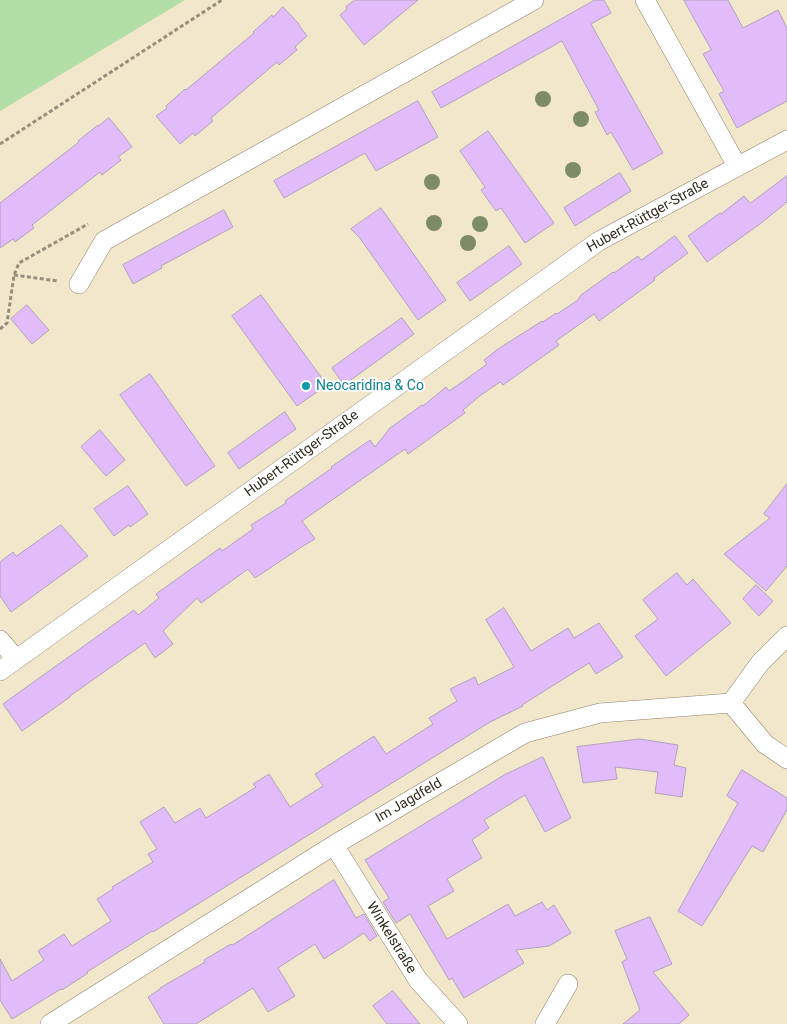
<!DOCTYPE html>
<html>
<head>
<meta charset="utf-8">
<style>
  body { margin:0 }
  canvas { display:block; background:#f2e6cb }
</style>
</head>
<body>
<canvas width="787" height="1024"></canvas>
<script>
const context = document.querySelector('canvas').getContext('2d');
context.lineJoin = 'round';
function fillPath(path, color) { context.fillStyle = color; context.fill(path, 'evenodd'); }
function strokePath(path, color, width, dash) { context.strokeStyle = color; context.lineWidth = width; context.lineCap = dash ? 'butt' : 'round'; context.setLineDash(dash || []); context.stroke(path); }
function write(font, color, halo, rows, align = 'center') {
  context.font = font + ' Roboto,sans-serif'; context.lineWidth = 4; context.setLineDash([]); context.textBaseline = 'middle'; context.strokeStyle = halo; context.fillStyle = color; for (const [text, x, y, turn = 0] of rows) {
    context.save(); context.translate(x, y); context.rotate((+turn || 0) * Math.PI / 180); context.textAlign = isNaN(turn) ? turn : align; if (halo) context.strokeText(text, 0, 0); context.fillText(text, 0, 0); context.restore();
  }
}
const green = new Path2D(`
  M0,0H185L0,111Z`);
const building = new Path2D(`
  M355,0H418L364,45L340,15L347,9L346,7Z
  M595,0H604L611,13L591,24L663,153L633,170L611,132L607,135L595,112L599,110L562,41L441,108L432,92Z
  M684,0H728L743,28L778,10L787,28V101L737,128L719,94L724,91L703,54L711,50Z
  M283,7L299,24V25L307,36L295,47L297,50L279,65L277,62L211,118L213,121L195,136L193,133L180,144L156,116L167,108L166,106L185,89L186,90L254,33L253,32L272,15L273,17Z
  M418,101L438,137L376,171L365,153L284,198L274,181Z
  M109,118L124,136L132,147L118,157L121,160L102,175L100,172L32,225L34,228L15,242L13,239L0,248V203L79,142L78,141L98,125V126Z
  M488,131L554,223L525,243L501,208L496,211L488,200L481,190L485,187L460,151Z
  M620,173L631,191L575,226L564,208Z
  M787,176V202L760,224L707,262L688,236L720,213L721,214L744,196L750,203Z
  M381,208L446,300L418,320L359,237L351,229Z
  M224,210L233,227L161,266L162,268L133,284L123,265Z
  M675,236L688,253L654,278L655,280L599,321L594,314L556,341L559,345L503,385L500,382L481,395L463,410L465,413L408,454L405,449L302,521L315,539L303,546L255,578L248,569L201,603L197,598L163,631L173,644L155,658L145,643L70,696V697L22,731L3,704L134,610L138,615L159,598L156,594L220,548L222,551L253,529L251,525L286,503L285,501L332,468L331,467L370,440L375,447L390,428L422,405L423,406L446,387L449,391L468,378L487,364L484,360L498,349L542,321L543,322L556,313L557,314L578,300L581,295L613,272L614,273L638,256L641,260Z
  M509,246L522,264L470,301L457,283Z
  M261,295L327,385L297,406L232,316Z
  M27,305L49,330L32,344L11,319Z
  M402,318L414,334L344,385L332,368Z
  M150,374L215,466L186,486L120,395Z
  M285,412L296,429L239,469L228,453Z
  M100,430L125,460L106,476L81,447Z
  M787,484V566L766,591L724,554L770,518L764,514Z
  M128,486L148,514L130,527L129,525L114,536L94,509Z
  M61,525L88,556L11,612L0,596V562L13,552L16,556Z
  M677,573L687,585L693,579L731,623L666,676L635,636L658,619L643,600Z
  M756,585L773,601L759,616L743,599Z
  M504,608L531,651L568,628L574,638L599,623L623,657L596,674L589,663L522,705L523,706L490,722L153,932L152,931L87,972L88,973L62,990L61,989L12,1019L0,1000V959L12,981L44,960L38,951L64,934L72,946L111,921L97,899L113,889L112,887L153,862L148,854L157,849L140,822L164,807L175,823L200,808L206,818L256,787L253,784L269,774L290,807L323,786L315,774L374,736L386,754L433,724L429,718L457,701L450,689L475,677L478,685L514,667L486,620Z
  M640,739L678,745L674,765L686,768L682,797L655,793L658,772L615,767L617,779L583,783L577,747Z
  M543,757L571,818L545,832L525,795L484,820L489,828L472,840L482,858L447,879L454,891L428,906L447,939L508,904L515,916L542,902L547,910L554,905L571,933L549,946L516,950L524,963L464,998L452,978L449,980L410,914L396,923L383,902L389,898L365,860L504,775Z
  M742,770L787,798V810L763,852L752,846L702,926L678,911L738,803L727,796Z
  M334,880L356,918L364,914L377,936L370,941L364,933L324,959L315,944L278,968L295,996L268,1012L253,988L196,1024H164L148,997L160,989V988L205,962L204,960L231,944L232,945Z
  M650,917L672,964L653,972L689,1015L679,1024H623L640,1010L622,962L627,959L615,931Z
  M393,991L420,1024H387L373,1006Z`);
const path = new Path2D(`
  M0,144L222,0
  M14,275L58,281
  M0,329L7,323L14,275L19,263L88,224`);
const minor = new Path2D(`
  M645,0L737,166
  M79,284L104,241L534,0
  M0,640L16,659
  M0,671L599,241L787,140
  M731,703L760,663L787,636
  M334,845L418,980L458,1024
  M50,1024L334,845L525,733L600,713L731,703L765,744L787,759
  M545,1024L568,984`);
const trees = [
  [543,99],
  [581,119],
  [573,170],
  [432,182],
  [434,223],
  [480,224],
  [468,243]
];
const markers = [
  [306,386,5,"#0f9aa8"]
];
const streetNames = [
  ["Hubert-Rüttger-Straße",648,216,-29],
  ["Hubert-Rüttger-Straße",302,454,-36],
  ["Im Jagdfeld",409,801,-30],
  ["Winkelstraße",391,938,58]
];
const cultureNames = [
  ["Neocaridina & Co",316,386]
];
fillPath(green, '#b1dea6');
fillPath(building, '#e1bbfa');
strokePath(building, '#b2a3bc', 1);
strokePath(minor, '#8e836a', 20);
strokePath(path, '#978f7b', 3, [4, 2.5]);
strokePath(minor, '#fff', 19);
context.fillStyle = '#7d8c65';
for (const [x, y] of trees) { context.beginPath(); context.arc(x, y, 8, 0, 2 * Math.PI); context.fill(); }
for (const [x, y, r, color] of markers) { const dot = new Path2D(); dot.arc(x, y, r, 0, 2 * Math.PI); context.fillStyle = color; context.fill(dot); strokePath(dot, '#fff', 2); }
write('14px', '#312d22', '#fff', streetNames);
write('14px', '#0d838f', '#fff', cultureNames, 'left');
</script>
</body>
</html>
